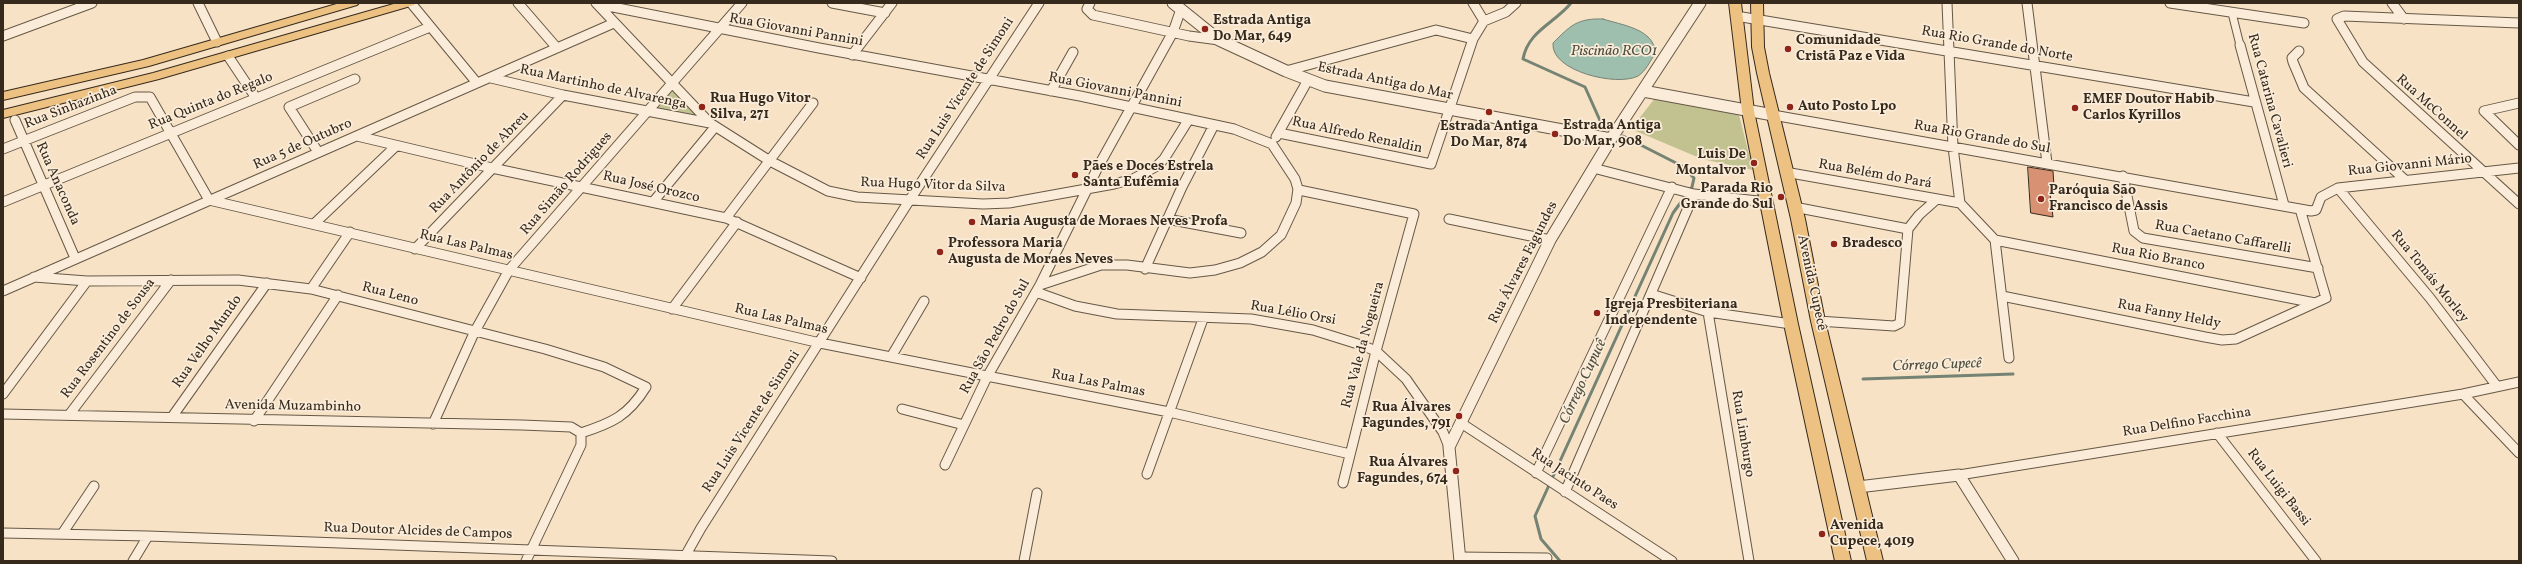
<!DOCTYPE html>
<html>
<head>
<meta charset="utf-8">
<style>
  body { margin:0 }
  #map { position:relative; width:2522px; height:564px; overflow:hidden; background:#f7e2c5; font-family:Vollkorn,serif }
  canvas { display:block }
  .frame { position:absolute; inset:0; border:4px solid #362a1c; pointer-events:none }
</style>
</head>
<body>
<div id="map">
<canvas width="2522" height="564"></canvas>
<div class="frame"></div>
</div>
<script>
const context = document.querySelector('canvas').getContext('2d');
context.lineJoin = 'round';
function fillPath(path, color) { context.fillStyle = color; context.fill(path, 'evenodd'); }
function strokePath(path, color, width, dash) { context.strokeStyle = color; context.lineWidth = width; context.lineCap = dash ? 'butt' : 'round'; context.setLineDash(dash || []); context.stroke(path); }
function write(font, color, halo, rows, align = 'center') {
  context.font = font + ' Vollkorn,serif'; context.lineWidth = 3.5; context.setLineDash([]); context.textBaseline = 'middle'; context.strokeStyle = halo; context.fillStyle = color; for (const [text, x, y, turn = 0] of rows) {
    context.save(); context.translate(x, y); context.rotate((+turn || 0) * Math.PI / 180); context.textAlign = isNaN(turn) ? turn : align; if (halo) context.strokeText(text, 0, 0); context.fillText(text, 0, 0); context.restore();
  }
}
const green = new Path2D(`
  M674,91L699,113L698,117L658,111L656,108L668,93Z
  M1655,98L1739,115L1753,170L1702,159L1631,129Z`);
const water = new Path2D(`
  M1603,19C1621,25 1656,29 1655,54C1650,61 1646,71 1638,76C1617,87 1550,71 1553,43C1570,26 1577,18 1603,19Z`);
const stream = new Path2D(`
  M1571,3C1555,23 1528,31 1523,59L1585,87L1602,125
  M1863,379L2013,374
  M1560,561L1541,539L1535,516L1673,213L1692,187L1694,178L1682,166L1623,136`);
const building = new Path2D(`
  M2028,167L2053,171L2054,186L2049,185L2053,217L2031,213Z`);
const pedestrian = new Path2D(`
  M2232,13L2240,45`);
const minor = new Path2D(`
  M198,3L217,42
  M411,3L477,83
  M518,3L557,48
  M596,3L710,123L770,161L828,191L857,197L983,204L1009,203L1114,184L1133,179L1157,166L1164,159L1189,119
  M832,3L885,13
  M1090,3L1087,9L1093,15L1189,36L1219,40
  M1947,3L1953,147L1960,203L1995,240L2009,358
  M2027,3L2047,163
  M2170,3L2304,23
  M2392,3L2404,19
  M598,4L819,48L1080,96L1234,129L1272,144L1295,179L1298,189L1296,203L1281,235L1262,252L1240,263L1215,270L1190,273L1127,265H1101L1040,285
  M1736,16L2254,102
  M1484,21L1506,12L1516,3
  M2519,23L2344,16L2337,19L2363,62L2519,204
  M3,36L92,3
  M2240,45L2284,205
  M2299,51L2292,58L2293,62L2304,88L2404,179
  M852,55L892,3
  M228,56L256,98
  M1286,71L1436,30L1473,39
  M491,78L563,95L710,123
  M1051,91L1073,52
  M2519,103L2484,111L2519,145
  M1773,115L2311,211L2316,210L2321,197L2338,188L2519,168
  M15,120L75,258
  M1279,133L1431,164L1473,39L1484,21L1473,3
  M357,136L492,168L726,218L861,278
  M1276,137L1308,80
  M3,149L135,97H150L209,200L820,343L1169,412L1350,454
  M318,152L289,107L355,79
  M1593,168L1694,194L1767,202
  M1785,172L1960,203
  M2123,176L2134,231L2143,238L2318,268
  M2338,188L2430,298L2496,385
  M1299,190L1414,214L1376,351L1343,483
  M3,202L430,27
  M653,202L715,127
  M1794,207L1908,229
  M726,218L813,103
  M1167,219L1241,233
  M1449,219L1550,240
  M315,223L396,146
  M1995,240L2315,303
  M415,249L563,95
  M1145,269L1182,187L1214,125
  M34,277L87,281L238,280L311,289L545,349L604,367L646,387C628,416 612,423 581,433
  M311,289L350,232
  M3,291L614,23
  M1036,292L1075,306L1117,314L1251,319L1313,330L1361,345L1376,351L1406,379L1443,432L1449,447
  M1651,294L1708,312L1791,324
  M2002,296L2205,337L2222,340L2236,339L2326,298L2300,209
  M672,309L737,222
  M1708,312L1749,561
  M1818,321L1894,326L1900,323L1908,229L1919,215L1937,199
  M891,357L924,301
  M3,394L87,281
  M2463,394L2519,453
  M902,409L964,425
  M3,414L522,425L571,427L581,433
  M69,415L171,280
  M172,417L267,283
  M254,421L338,295
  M1461,423L1672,561
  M433,424L474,333L509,270L742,3
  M2217,433L2316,561
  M945,465L987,377L1040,285L1098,167L1173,32L1181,9
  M1536,473L1672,187
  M1147,474L1203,319
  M1959,475L2463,394L2519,382
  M1565,492L1694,194
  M3,533L148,536L832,561
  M62,534L94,486
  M1459,557L1547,558
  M683,560L701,528L909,201L1039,3
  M133,561L148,536
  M526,561L581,445V433
  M1024,561L1037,493`);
const tertiary = new Path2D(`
  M1173,3L1219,40L1286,71L1325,86L1611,139
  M1643,91L1773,115
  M1858,487L1959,475L2013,561
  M1460,561L1449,447L1550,240L1611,139L1700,3`);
const primary = new Path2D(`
  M340,3H359L357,5L149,66L3,100V92L143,60Z
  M397,3H416L414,5L159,79L3,118V110L153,73Z
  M1729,3H1741L1754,111L1798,324L1851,561H1835L1784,324L1742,111Z
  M1751,3H1763L1764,47L1769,73L1805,219L1825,321L1883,561H1867L1811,321L1791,219L1757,73L1752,47Z`);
const markers = [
  [1205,29,4,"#8f2418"],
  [1788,49,4,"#8f2418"],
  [702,107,4,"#8f2418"],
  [1790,107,4,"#8f2418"],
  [2075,108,4,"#8f2418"],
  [1489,112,4,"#8f2418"],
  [1555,134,4,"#8f2418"],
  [1754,163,4,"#8f2418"],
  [1075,175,4,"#8f2418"],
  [1781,197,4,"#8f2418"],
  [2041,199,4,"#8f2418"],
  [972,222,4,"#8f2418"],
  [1834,244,4,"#8f2418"],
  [940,252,4,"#8f2418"],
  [1597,313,4,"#8f2418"],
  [1459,416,4,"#8f2418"],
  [1456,471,4,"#8f2418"],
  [1822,534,4,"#8f2418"]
];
const poiNames = [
  ["Estrada Antiga",1213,21],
  ["Do Mar, 649",1213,37],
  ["Comunidade",1796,41],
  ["Cristã Paz e Vida",1796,57],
  ["Rua Hugo Vitor",710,99],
  ["Silva, 271",710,115],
  ["EMEF Doutor Habib",2083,100],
  ["Carlos Kyrillos",2083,116],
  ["Auto Posto Lpo",1798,107],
  ["Estrada Antiga",1563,126],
  ["Do Mar, 908",1563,142],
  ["Estrada Antiga",1489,127,"center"],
  ["Do Mar, 874",1489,143,"center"],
  ["Luis De",1746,155,"right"],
  ["Montalvor",1746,171,"right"],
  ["Pães e Doces Estrela",1083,167],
  ["Santa Eufêmia",1083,183],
  ["Parada Rio",1773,189,"right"],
  ["Grande do Sul",1773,205,"right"],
  ["Paróquia São",2049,191],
  ["Francisco de Assis",2049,207],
  ["Maria Augusta de Moraes Neves Profa",980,222],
  ["Professora Maria",948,244],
  ["Augusta de Moraes Neves",948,260],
  ["Bradesco",1842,244],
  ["Igreja Presbiteriana",1605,305],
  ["Independente",1605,321],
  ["Rua Álvares",1451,408,"right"],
  ["Fagundes, 791",1451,424,"right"],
  ["Rua Álvares",1448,463,"right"],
  ["Fagundes, 674",1448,479,"right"],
  ["Avenida",1830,526],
  ["Cupece, 4019",1830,542]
];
const streetNames = [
  ["Rua Giovanni Pannini",796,31,10],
  ["Rua Rio Grande do Norte",1997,45,10],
  ["Estrada Antiga do Mar",1385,82,12],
  ["Rua Martinho de Alvarenga",603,88,12],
  ["Rua Luis Vicente de Simoni",966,89,-57],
  ["Rua Giovanni Pannini",1115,91,11],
  ["Rua Catarina Cavalieri",2269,101,75],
  ["Rua Quinta do Regalo",211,102,-22],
  ["Rua Sinhazinha",71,108,-21],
  ["Rua McConnel",2431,108,42],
  ["Rua Alfredo Renaldin",1357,136,12],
  ["Rua Rio Grande do Sul",1982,138,10],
  ["Rua 5 de Outubro",303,145,-24],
  ["Rua Antônio de Abreu",480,163,-46],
  ["Rua Giovanni Mário",2410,166,-6],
  ["Rua Belém do Pará",1875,175,10],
  ["Rua Anaconda",57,184,66],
  ["Rua Simão Rodrigues",567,184,-49],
  ["Rua Hugo Vitor da Silva",933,186,2],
  ["Rua José Orozco",651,188,13],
  ["Rua Caetano Caffarelli",2223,238,10],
  ["Rua Las Palmas",466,246,13],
  ["Rua Rio Branco",2158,258,11],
  ["Rua Álvares Fagundes",1524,263,-63],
  ["Rua Tomás Morley",2429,277,51],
  ["Avenida Cupecê",1811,283,78],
  ["Rua Leno",390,295,15],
  ["Rua Lélio Orsi",1293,314,10],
  ["Rua Fanny Heldy",2169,315,11],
  ["Rua Las Palmas",781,320,13],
  ["Rua São Pedro do Sul",996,337,-61],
  ["Rua Rosentino de Sousa",109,339,-53],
  ["Rua Velho Mundo",208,342,-55],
  ["Rua Vale da Nogueira",1364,345,-75],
  ["Rua Las Palmas",1098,384,11],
  ["Avenida Muzambinho",293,407,1],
  ["Rua Luis Vicente de Simoni",752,422,-57],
  ["Rua Delfino Facchina",2187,423,-9],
  ["Rua Limburgo",1742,434,81],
  ["Rua Jacinto Paes",1574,480,33],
  ["Rua Luigi Bassi",2278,488,52],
  ["Rua Doutor Alcides de Campos",418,532,2]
];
const waterNames = [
  ["Piscinão RCO1",1614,52],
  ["Córrego Cupecê",1937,366,-2],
  ["Córrego Cupucê",1584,382,-65]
];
fillPath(green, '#c2c291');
fillPath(water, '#9fbfae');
strokePath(water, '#758374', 1);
strokePath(stream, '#758374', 3);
fillPath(building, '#d89172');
strokePath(building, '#362a1c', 1);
strokePath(pedestrian, '#665846', 9);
strokePath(minor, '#665846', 11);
strokePath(tertiary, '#665846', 13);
strokePath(primary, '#362a1c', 2);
strokePath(pedestrian, '#faecd9', 7);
strokePath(minor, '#faecd9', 9);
strokePath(tertiary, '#faecd9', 11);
fillPath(primary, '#ecc182');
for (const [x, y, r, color] of markers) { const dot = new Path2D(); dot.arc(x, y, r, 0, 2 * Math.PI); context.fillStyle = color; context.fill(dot); strokePath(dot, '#faecd9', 1.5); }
write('bold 14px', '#362a1c', '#faecd9', poiNames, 'left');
write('14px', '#362a1c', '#faecd9', streetNames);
write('italic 15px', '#504f40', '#faecd9', waterNames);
</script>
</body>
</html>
